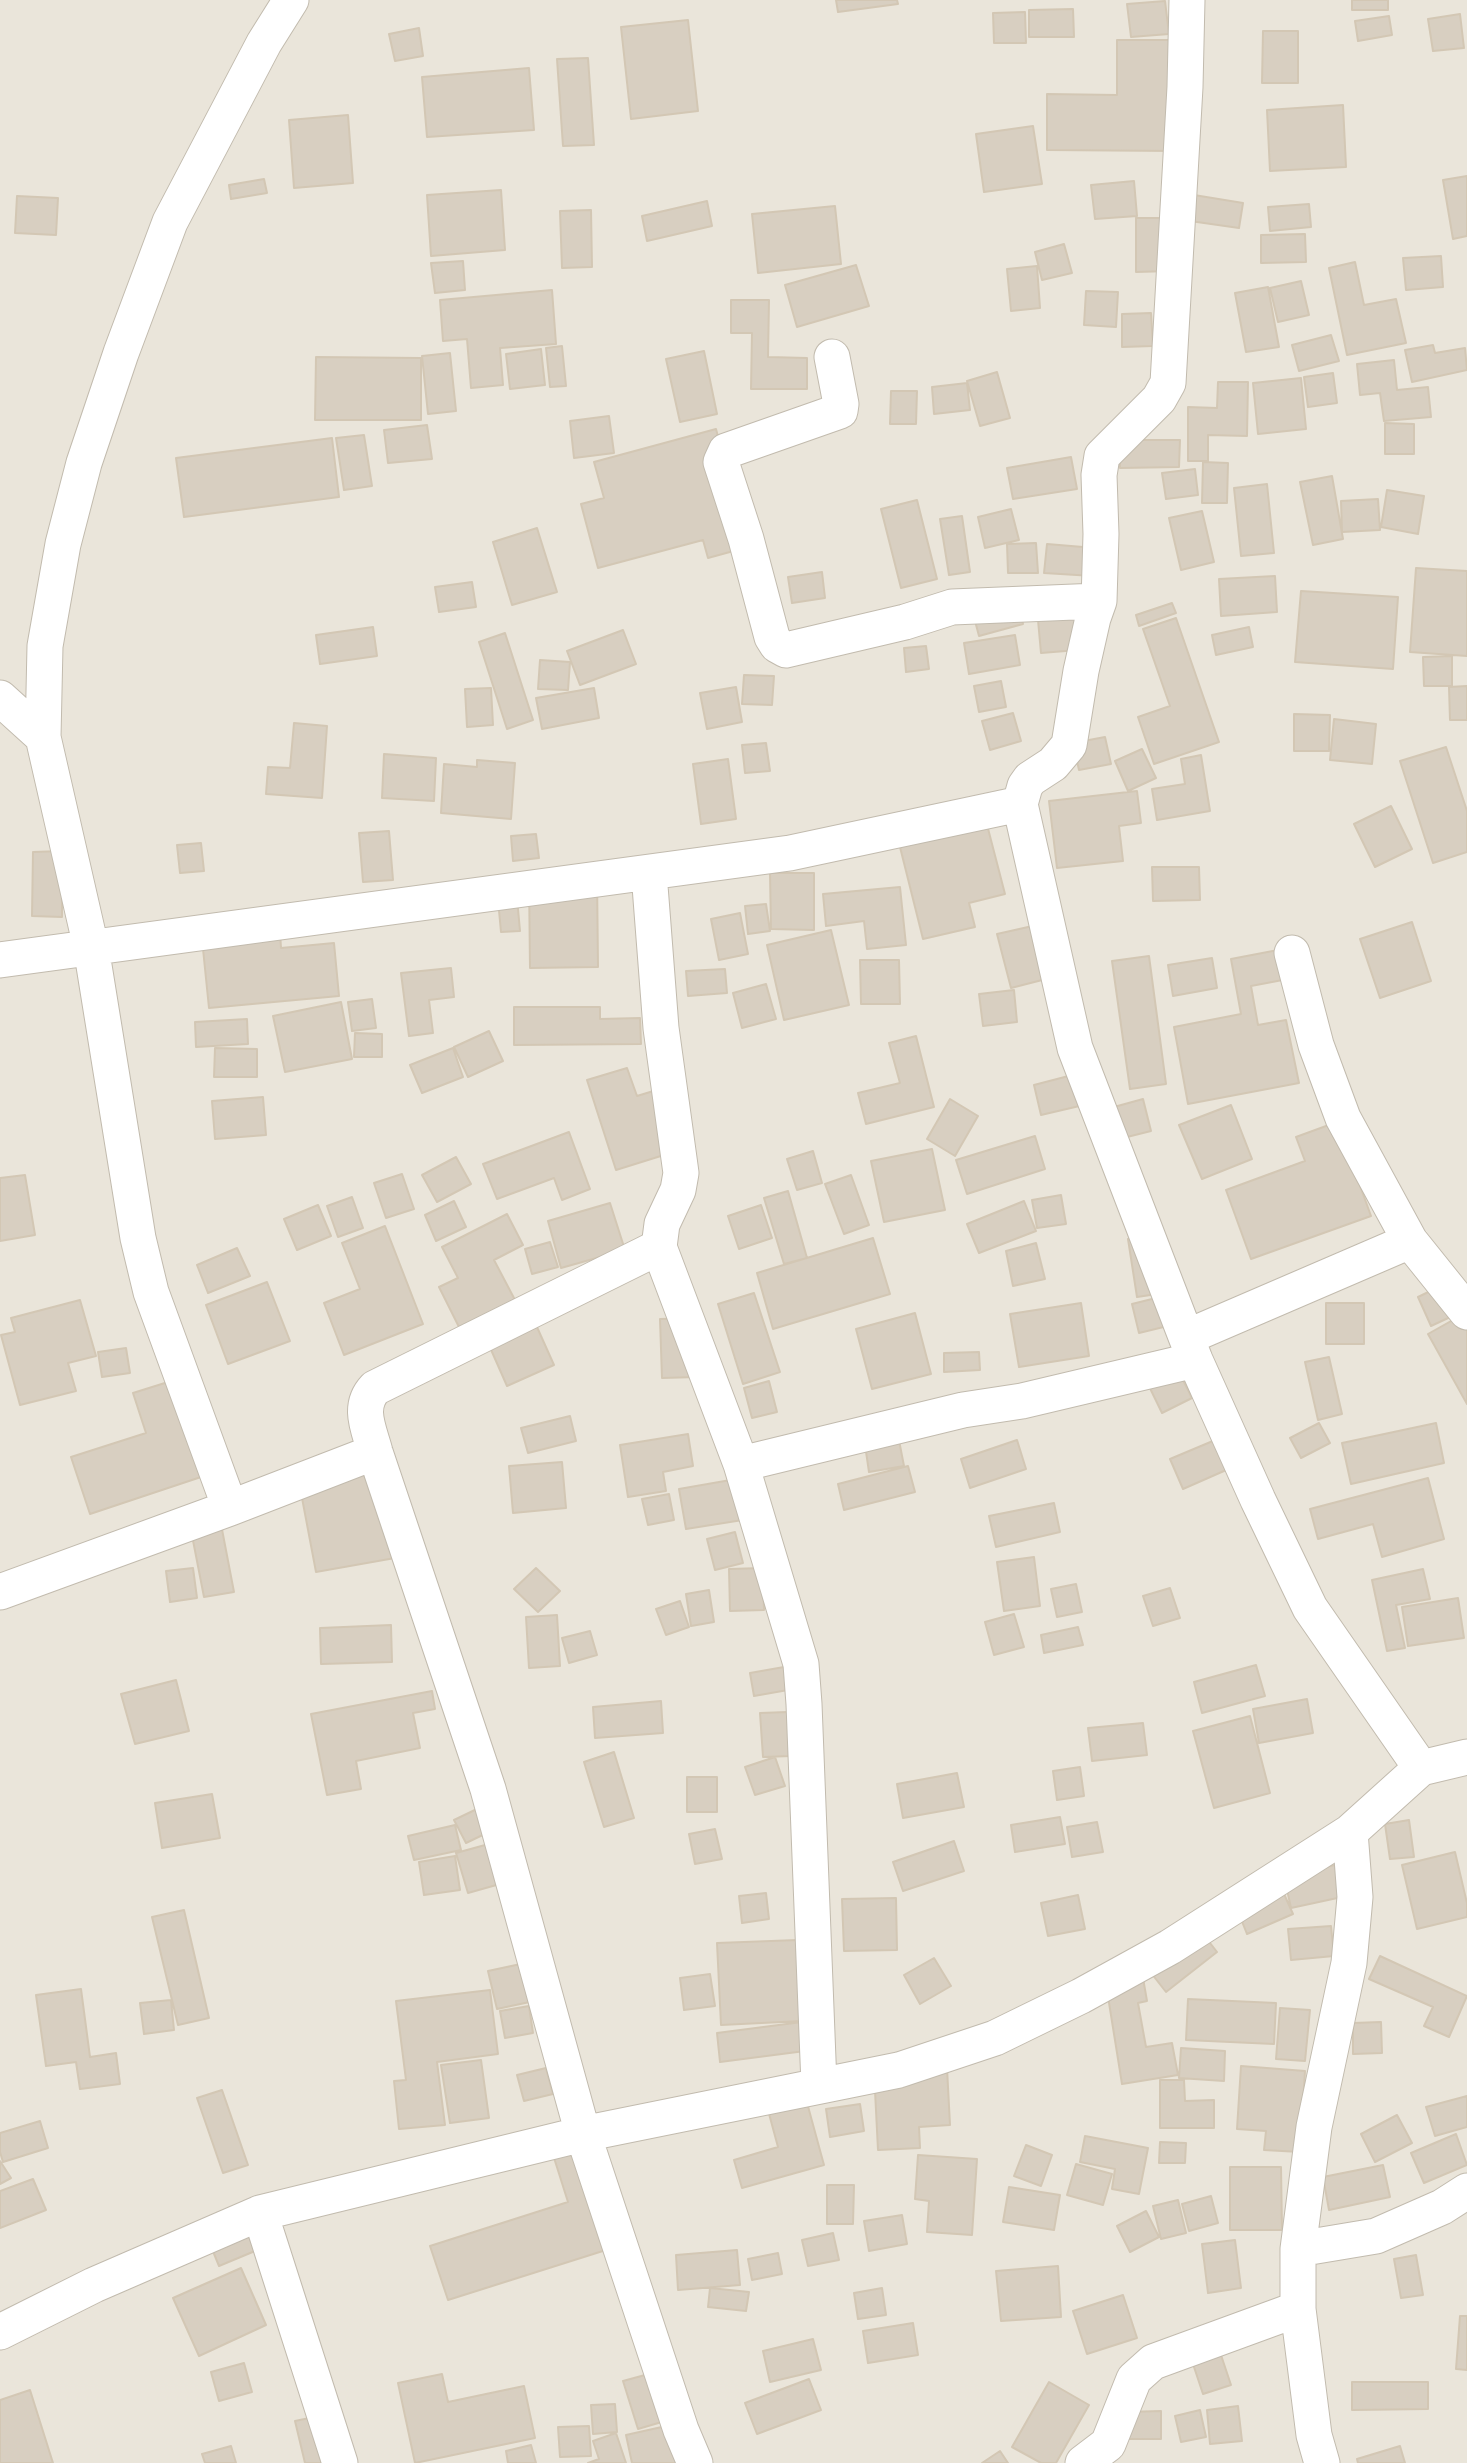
<!DOCTYPE html>
<html>
<head>
<meta charset="utf-8">
<style>
  body { margin:0 }
  canvas { display:block; background:#f6f3ec }
</style>
</head>
<body>
<canvas width="1467" height="2463"></canvas>
<script>
const context = document.querySelector('canvas').getContext('2d');
context.lineJoin = 'round';
function fillPath(path, color) { context.fillStyle = color; context.fill(path, 'evenodd'); }
function strokePath(path, color, width, dash) { context.strokeStyle = color; context.lineWidth = width; context.lineCap = dash ? 'butt' : 'round'; context.setLineDash(dash || []); context.stroke(path); }
const residential = new Path2D(`
  M0,0H1467V2463H0Z`);
const building = new Path2D(`
  M836,0H897L898,4L838,12Z
  M1352,0H1388V10H1352Z
  M1165,1L1169,34L1131,37L1127,4Z
  M1073,9L1074,37H1029V10Z
  M1025,12L1026,43H994L993,13Z
  M1460,14L1464,48L1433,51L1428,19Z
  M1389,16L1392,35L1358,41L1355,21Z
  M688,20L698,111L631,119L621,27Z
  M419,28L423,56L395,61L389,34Z
  M1263,31H1298V83H1262Z
  M1117,40H1176L1175,151L1047,150V94L1117,95Z
  M588,58L594,145L563,146L557,59Z
  M529,68L534,130L427,137L422,77Z
  M1343,105L1346,167L1270,171L1267,110Z
  M348,115L353,183L294,188L289,120Z
  M1033,126L1042,184L984,192L976,134Z
  M1467,176V236L1453,239L1443,180Z
  M264,179L267,193L231,199L229,185Z
  M1134,181L1137,216L1095,219L1091,185Z
  M501,190L505,250L431,256L427,195Z
  M1194,195L1243,203L1239,228L1190,221Z
  M17,196L58,198L56,235L15,233Z
  M707,201L712,226L647,241L642,216Z
  M1309,204L1311,227L1270,231L1268,207Z
  M835,206L841,264L758,273L752,214Z
  M591,210L592,267L562,268L560,211Z
  M1136,218H1169L1170,271L1136,272Z
  M1305,234L1306,262L1261,263V235Z
  M1064,244L1072,273L1042,280L1035,252Z
  M1441,256L1443,287L1406,290L1403,258Z
  M463,261L465,290L435,293L431,263Z
  M1355,262L1364,305L1396,299L1406,343L1347,355L1329,268Z
  M856,265L869,306L797,327L785,285Z
  M1037,266L1040,308L1011,311L1007,269Z
  M1301,281L1309,315L1278,322L1270,288Z
  M1268,287L1279,347L1246,352L1235,293Z
  M552,290L556,344L500,348L503,385L471,388L467,339L443,341L440,300Z
  M1086,291L1118,292L1116,327L1084,325Z
  M731,300H769L768,357L807,358V389H751L752,333H731Z
  M1151,313L1153,346L1122,347V314Z
  M1331,335L1339,361L1299,371L1292,345Z
  M1433,345L1435,353L1465,348L1467,370L1412,382L1405,350Z
  M562,346L566,386L550,387L546,348Z
  M541,349L545,385L510,389L506,354Z
  M704,351L717,414L680,422L666,359Z
  M450,353L456,411L428,414L422,356Z
  M316,357L421,358V420H315Z
  M1394,360L1397,390L1428,387L1431,417L1384,421L1380,393L1360,395L1357,364Z
  M997,372L1010,418L980,426L967,381Z
  M1333,373L1337,403L1308,407L1304,377Z
  M1301,378L1306,429L1258,434L1253,383Z
  M1218,382H1248L1247,436L1208,435V461H1188V407L1217,408Z
  M967,383L970,410L934,414L932,387Z
  M891,391H917L916,424H890Z
  M609,416L614,453L574,458L570,421Z
  M1385,423L1414,424V454H1385Z
  M427,425L432,459L388,463L384,430Z
  M716,429L748,547L708,558L703,540L598,568L581,504L604,498L594,462Z
  M364,435L372,486L344,490L336,438Z
  M332,438L339,497L184,517L176,458Z
  M1120,440H1180L1179,467L1120,468Z
  M1071,457L1077,489L1013,499L1007,468Z
  M1203,462L1228,463L1227,503H1202Z
  M1195,469L1198,495L1166,499L1162,473Z
  M1332,476L1343,539L1313,545L1300,482Z
  M1267,484L1274,553L1241,556L1234,488Z
  M1387,490L1424,496L1418,534L1381,527Z
  M1378,499L1380,530L1342,532L1341,501Z
  M917,500L937,579L901,588L881,509Z
  M1011,509L1019,540L985,548L978,517Z
  M1202,511L1214,562L1181,570L1169,518Z
  M962,516L970,572L949,575L940,519Z
  M537,528L557,592L512,605L493,542Z
  M1036,543L1038,573H1008L1007,544Z
  M1047,544L1095,548L1093,576L1044,573Z
  M1416,568L1467,571V656L1410,652Z
  M822,572L825,598L792,603L788,577Z
  M1275,576L1277,612L1221,616L1219,579Z
  M472,582L476,607L439,612L435,587Z
  M1015,591L1023,624L979,636L970,602Z
  M1301,591L1398,597L1393,669L1295,662Z
  M1172,603L1176,613L1139,626L1136,615Z
  M1075,616L1078,650L1041,653L1038,620Z
  M1176,618L1219,742L1154,764L1138,717L1170,706L1143,629Z
  M373,627L377,656L320,664L316,635Z
  M1249,627L1253,647L1216,655L1212,635Z
  M623,630L636,664L580,685L567,651Z
  M505,633L533,720L507,729L479,642Z
  M1015,635L1020,665L969,674L964,643Z
  M926,646L929,669L906,672L904,648Z
  M1452,656V686H1424L1423,657Z
  M540,660L570,662L568,690L538,689Z
  M744,675L774,676L772,705L742,704Z
  M1001,681L1006,707L979,712L974,686Z
  M1467,686V720H1450L1449,687Z
  M736,687L742,722L707,729L700,693Z
  M491,688L493,725L467,727L465,689Z
  M594,688L599,718L542,729L536,698Z
  M1013,713L1021,741L990,750L982,721Z
  M1294,714L1330,715L1329,751H1294Z
  M1334,719L1376,724L1372,764L1330,760Z
  M294,723L327,726L322,798L266,794L268,767L290,768Z
  M1105,737L1111,764L1079,770L1073,743Z
  M766,743L770,771L745,773L742,745Z
  M1446,747L1467,811V852L1433,863L1400,761Z
  M1142,749L1156,778L1128,791L1115,761Z
  M384,754L436,758L434,801L382,798Z
  M1201,755L1210,811L1157,820L1152,789L1185,784L1181,759Z
  M728,759L736,819L701,824L693,764Z
  M477,760L515,763L511,819L441,813L444,764L477,767Z
  M1137,791L1141,823L1119,826L1123,861L1057,868L1049,801Z
  M1391,806L1412,849L1375,867L1354,824Z
  M985,817L1005,894L969,903L975,927L923,939L898,839Z
  M389,831L393,880L363,882L359,833Z
  M536,834L539,858L513,861L511,836Z
  M201,843L204,871L180,873L177,845Z
  M62,851V917L32,916L33,852Z
  M1152,867H1199L1200,900L1153,901Z
  M770,873H814V930L771,929Z
  M597,876L598,967L530,968L529,878Z
  M516,887L520,931L501,932L497,889Z
  M900,887L906,945L867,949L864,921L826,926L823,894Z
  M766,904L770,931L748,934L745,906Z
  M740,913L748,954L719,960L711,919Z
  M1412,922L1431,981L1380,998L1360,939Z
  M1037,925L1050,978L1011,988L997,934Z
  M831,930L849,1005L784,1020L767,945Z
  M280,932L281,948L334,943L339,996L209,1008L202,939Z
  M1304,945L1309,975L1251,986L1258,1025L1286,1020L1299,1083L1188,1104L1174,1027L1241,1014L1231,959Z
  M1149,956L1166,1084L1130,1089L1112,961Z
  M1212,958L1217,988L1173,996L1168,965Z
  M860,960H899L900,1004H861Z
  M451,968L454,997L429,1000L433,1033L409,1036L401,973Z
  M725,969L727,993L688,996L686,971Z
  M766,984L776,1019L742,1028L733,993Z
  M1014,990L1017,1022L983,1026L979,994Z
  M372,999L376,1028L352,1031L348,1002Z
  M341,1002L352,1059L285,1072L273,1016Z
  M514,1007H600V1019L640,1018L641,1044L514,1045Z
  M247,1019L248,1044L196,1047L195,1022Z
  M489,1031L503,1061L468,1077L454,1047Z
  M355,1033L382,1034V1057H354Z
  M916,1036L934,1107L866,1124L858,1093L900,1083L889,1043Z
  M215,1048L257,1049V1077H214Z
  M453,1048L463,1077L422,1093L410,1065Z
  M627,1068L637,1096L660,1089L680,1150L616,1170L587,1080Z
  M1080,1073L1088,1104L1041,1115L1034,1085Z
  M263,1097L266,1135L215,1139L212,1101Z
  M950,1099L978,1116L955,1156L927,1139Z
  M1143,1099L1151,1131L1123,1138L1114,1107Z
  M1231,1105L1252,1159L1202,1179L1179,1125Z
  M1337,1122L1371,1216L1251,1259L1226,1190L1305,1161L1296,1137Z
  M569,1132L590,1189L562,1200L554,1178L497,1199L483,1164Z
  M1035,1136L1045,1169L967,1194L956,1160Z
  M932,1149L945,1210L884,1222L871,1161Z
  M813,1151L822,1183L797,1190L787,1159Z
  M456,1157L471,1184L437,1202L422,1175Z
  M402,1174L414,1209L386,1218L374,1183Z
  M25,1175L35,1235L0,1241V1178Z
  M851,1175L869,1225L844,1234L825,1184Z
  M788,1191L807,1258L784,1264L764,1198Z
  M1061,1195L1066,1224L1037,1228L1032,1200Z
  M352,1197L363,1228L338,1237L327,1206Z
  M454,1201L466,1227L436,1241L425,1215Z
  M1024,1201L1036,1231L979,1253L967,1224Z
  M610,1203L625,1250L561,1268L548,1221Z
  M318,1205L331,1236L297,1250L284,1219Z
  M761,1205L772,1238L739,1249L728,1216Z
  M507,1214L523,1245L494,1260L515,1300L459,1327L439,1287L458,1278L442,1247Z
  M385,1226L423,1324L344,1355L324,1303L360,1289L342,1243Z
  M1155,1235L1164,1293L1137,1297L1128,1239Z
  M873,1238L890,1294L773,1329L757,1273Z
  M550,1242L558,1267L532,1274L525,1249Z
  M1036,1243L1045,1279L1013,1286L1006,1251Z
  M237,1248L250,1276L208,1293L197,1265Z
  M267,1282L290,1341L228,1364L206,1305Z
  M1447,1283L1461,1312L1431,1326L1418,1297Z
  M754,1293L780,1372L743,1384L718,1304Z
  M1168,1295L1176,1324L1139,1333L1132,1304Z
  M80,1300L96,1356L68,1363L76,1391L20,1405L1,1335L15,1332L11,1318Z
  M1081,1303L1089,1356L1019,1367L1010,1314Z
  M1326,1303H1364V1344H1326Z
  M528,1307L554,1365L507,1386L481,1327Z
  M1467,1312V1404L1428,1334Z
  M915,1313L931,1374L872,1389L856,1329Z
  M696,1318L697,1377L662,1378L660,1319Z
  M126,1348L130,1373L102,1377L98,1352Z
  M979,1352L980,1370L944,1372V1353Z
  M1329,1357L1342,1414L1318,1420L1305,1362Z
  M1176,1366L1192,1398L1162,1413L1146,1380Z
  M184,1377L204,1476L90,1514L71,1457L146,1433L133,1393Z
  M769,1381L777,1412L752,1418L744,1388Z
  M570,1416L576,1441L528,1453L521,1428Z
  M1319,1423L1330,1443L1301,1458L1290,1438Z
  M1436,1423L1444,1463L1351,1484L1342,1443Z
  M896,1425L904,1466L869,1472L863,1431Z
  M688,1434L693,1466L663,1472L666,1491L628,1497L620,1445Z
  M1220,1438L1233,1467L1183,1489L1170,1459Z
  M1017,1440L1026,1469L970,1488L961,1459Z
  M562,1462L566,1508L513,1513L509,1466Z
  M908,1466L915,1492L844,1510L838,1484Z
  M378,1467L395,1558L316,1572L299,1482Z
  M742,1478L749,1519L686,1529L679,1489Z
  M1428,1478L1444,1539L1382,1557L1373,1524L1318,1539L1310,1509Z
  M669,1494L674,1520L648,1525L642,1499Z
  M1054,1503L1060,1532L996,1547L989,1516Z
  M220,1519L234,1592L204,1597L190,1525Z
  M735,1532L743,1563L715,1570L707,1539Z
  M1034,1557L1040,1606L1004,1611L997,1562Z
  M193,1568L197,1598L170,1602L166,1571Z
  M536,1568L560,1591L538,1612L514,1589Z
  M763,1568L764,1610L730,1611L729,1569Z
  M1423,1569L1430,1599L1396,1605L1405,1648L1387,1651L1372,1580Z
  M1076,1584L1082,1612L1057,1617L1051,1589Z
  M1170,1588L1180,1618L1153,1626L1143,1596Z
  M709,1590L714,1622L691,1626L686,1594Z
  M1458,1598L1464,1638L1408,1646L1402,1607Z
  M680,1601L689,1627L666,1635L656,1609Z
  M1014,1614L1024,1647L994,1655L985,1622Z
  M557,1615L560,1666L529,1668L526,1617Z
  M391,1625L392,1662L321,1664L320,1628Z
  M1078,1627L1083,1645L1044,1653L1041,1635Z
  M590,1631L597,1655L569,1663L562,1638Z
  M1256,1665L1265,1696L1202,1713L1194,1682Z
  M784,1667L788,1690L754,1696L750,1673Z
  M176,1680L189,1731L135,1744L121,1694Z
  M432,1691L435,1709L413,1713L420,1748L356,1761L361,1789L327,1795L311,1714Z
  M1307,1699L1313,1733L1259,1743L1253,1709Z
  M661,1701L663,1733L595,1738L593,1707Z
  M788,1712L791,1756L763,1757L760,1713Z
  M1250,1716L1270,1793L1214,1808L1193,1731Z
  M1143,1723L1147,1755L1092,1761L1088,1728Z
  M614,1752L634,1818L604,1827L584,1762Z
  M775,1757L785,1786L755,1795L745,1767Z
  M1080,1767L1084,1796L1057,1800L1053,1771Z
  M957,1773L964,1807L903,1818L897,1784Z
  M687,1777H717V1812H687Z
  M212,1794L220,1838L162,1848L155,1803Z
  M479,1808L491,1831L466,1843L454,1820Z
  M1060,1817L1065,1844L1015,1852L1011,1825Z
  M1409,1820L1414,1857L1390,1859L1385,1824Z
  M1097,1822L1103,1852L1072,1857L1067,1827Z
  M455,1825L461,1850L414,1860L408,1836Z
  M715,1829L722,1859L695,1864L689,1834Z
  M954,1841L964,1871L903,1891L893,1862Z
  M496,1842L507,1882L468,1893L456,1853Z
  M1455,1852L1467,1903V1917L1417,1929L1402,1865Z
  M455,1856L460,1890L424,1895L419,1862Z
  M1335,1865L1342,1897L1291,1908L1284,1876Z
  M1280,1885L1293,1914L1247,1934L1235,1904Z
  M766,1893L769,1919L742,1923L739,1896Z
  M1078,1895L1085,1929L1048,1936L1041,1903Z
  M896,1898L897,1950L844,1951L842,1899Z
  M184,1910L209,2018L178,2025L152,1917Z
  M1331,1926L1334,1956L1291,1960L1288,1929Z
  M1200,1930L1217,1952L1166,1992L1148,1969Z
  M798,1940L802,2021L721,2025L717,1943Z
  M1380,1956L1467,1996L1449,2037L1424,2026L1433,2007L1369,1979Z
  M934,1958L951,1986L920,2004L904,1975Z
  M530,1962L539,2000L497,2009L488,1971Z
  M710,1974L715,2006L684,2010L680,1978Z
  M1143,1978L1147,2001L1138,2003L1146,2047L1172,2043L1178,2075L1122,2084L1106,1984Z
  M81,1989L90,2057L116,2053L120,2084L80,2089L76,2062L46,2066L36,1995Z
  M490,1990L498,2054L437,2062L445,2125L399,2129L394,2081L406,2080L396,2001Z
  M1188,1999L1276,2003L1274,2044L1186,2040Z
  M171,2000L174,2030L144,2034L140,2003Z
  M529,2006L533,2033L505,2038L500,2011Z
  M1280,2008L1310,2010L1305,2061L1276,2059Z
  M802,2022L805,2051L720,2062L717,2033Z
  M1381,2022L1382,2053L1353,2054V2023Z
  M1181,2048L1225,2051L1224,2081L1179,2078Z
  M481,2060L489,2118L450,2123L441,2065Z
  M1241,2066L1305,2071L1300,2152L1264,2150L1266,2131L1237,2129Z
  M546,2068L553,2094L524,2101L517,2075Z
  M947,2068L950,2125L919,2127L920,2148L878,2150L874,2071Z
  M1160,2080H1184L1185,2101L1214,2100V2128H1160Z
  M222,2090L248,2165L223,2173L197,2098Z
  M1467,2096V2127L1435,2136L1426,2107Z
  M806,2099L824,2165L742,2188L734,2160L778,2147L768,2110Z
  M860,2104L864,2131L830,2137L826,2109Z
  M1397,2115L1412,2143L1375,2162L1361,2134Z
  M40,2121L48,2148L3,2162L0,2152V2133Z
  M1456,2134L1467,2165L1424,2183L1411,2153Z
  M569,2135L606,2250L448,2300L430,2246L568,2202L549,2142Z
  M1085,2136L1148,2148L1139,2194L1112,2189L1115,2169L1080,2162Z
  M1160,2142L1186,2143L1185,2163H1159Z
  M1026,2145L1052,2155L1041,2186L1014,2176Z
  M918,2155L977,2159L972,2235L927,2232L929,2201L915,2199Z
  M0,2161L11,2178L0,2184Z
  M1076,2164L1112,2174L1103,2205L1067,2195Z
  M1383,2165L1390,2197L1329,2210L1323,2177Z
  M1230,2167H1281L1282,2230H1230Z
  M33,2179L46,2210L0,2228V2191Z
  M827,2185H854L853,2224H827Z
  M1009,2187L1060,2195L1054,2230L1003,2222Z
  M1211,2196L1218,2223L1189,2231L1182,2204Z
  M1178,2200L1186,2233L1161,2239L1153,2206Z
  M1146,2211L1159,2237L1130,2252L1117,2226Z
  M902,2215L907,2244L869,2251L864,2221Z
  M244,2224L255,2251L219,2266L208,2239Z
  M833,2233L839,2260L808,2266L802,2240Z
  M1235,2240L1241,2288L1208,2293L1202,2244Z
  M737,2250L740,2285L678,2290L676,2255Z
  M778,2253L782,2274L752,2280L748,2259Z
  M1416,2255L1423,2295L1401,2298L1394,2259Z
  M1058,2266L1061,2317L1001,2321L996,2271Z
  M241,2268L266,2325L199,2356L173,2298Z
  M710,2288L749,2292L746,2311L708,2307Z
  M882,2288L886,2315L858,2319L854,2293Z
  M1123,2295L1137,2338L1087,2354L1073,2311Z
  M1460,2316H1467V2370L1456,2369Z
  M913,2323L918,2355L868,2363L863,2331Z
  M813,2339L821,2370L770,2382L763,2351Z
  M1221,2355L1231,2385L1203,2394L1193,2364Z
  M244,2363L252,2392L219,2401L211,2372Z
  M667,2369L682,2416L638,2429L623,2381Z
  M442,2374L448,2402L524,2386L535,2438L415,2463L398,2383Z
  M809,2379L821,2410L757,2434L745,2403Z
  M1049,2382L1089,2405L1056,2463H1041L1012,2447Z
  M1352,2382H1428V2409L1352,2410Z
  M30,2390L53,2463H0V2400Z
  M615,2404L617,2432L593,2434L591,2405Z
  M1238,2406L1242,2441L1210,2444L1207,2410Z
  M1200,2410L1206,2437L1181,2442L1175,2416Z
  M1161,2411V2439H1127V2412Z
  M338,2412L327,2463H305L295,2421Z
  M693,2420L702,2463H632L626,2435Z
  M589,2426L591,2456L560,2457L558,2427Z
  M616,2433L626,2463H588L599,2459L593,2441Z
  M531,2445L536,2463H508L506,2451Z
  M231,2446L236,2463H205L202,2454Z
  M1400,2446L1405,2463H1358L1357,2459Z
  M1000,2451L1008,2463H982Z`);
const street = new Path2D(`
  M1187,0L1185,87L1168,383L1159,399L1102,456L1099,475L1101,534L1099,601L1093,618L1081,671L1069,745L1053,764L1030,779L1025,786L1020,804L1075,1048L1195,1360L1258,1500L1310,1608L1421,1768
  M832,357L841,404L840,411L726,451L721,462L746,539L772,637L777,645L786,650L905,622L952,607L1099,601
  M0,698L43,737
  M649,873L661,1028L681,1173L678,1190L662,1224L659,1247L741,1464L801,1664L804,1704L819,2085
  M1292,953L1316,1045L1343,1118L1410,1241L1467,1312
  M0,960L790,853L1020,804
  M659,1247L375,1388C357,1407 369,1429 375,1452L488,1789L583,2134L681,2430L695,2463
  M1187,1337L1410,1241
  M741,1464L963,1410L1022,1401L1195,1360
  M230,1508L151,1292L138,1238L91,947L43,737L45,646L63,544L84,463L121,353L170,222L264,43L291,0
  M0,1592L230,1508L375,1452
  M260,2213L340,2463
  M1298,2249L1376,2236L1442,2207L1467,2191
  M0,2332L94,2285L260,2213L583,2134L899,2070L995,2038L1081,1996L1170,1947L1350,1832L1421,1768L1467,1757
  M1083,2463L1108,2444L1134,2379L1153,2362L1298,2309
  M1322,2463L1314,2435L1298,2309V2249L1314,2127L1349,1963L1355,1897L1350,1832`);
fillPath(residential, '#eae5da');
fillPath(building, '#d8cfc1');
strokePath(building, '#d3c7b4', 2);
strokePath(street, '#c2bbae', 37);
strokePath(street, '#fff', 35);
</script>
</body>
</html>
